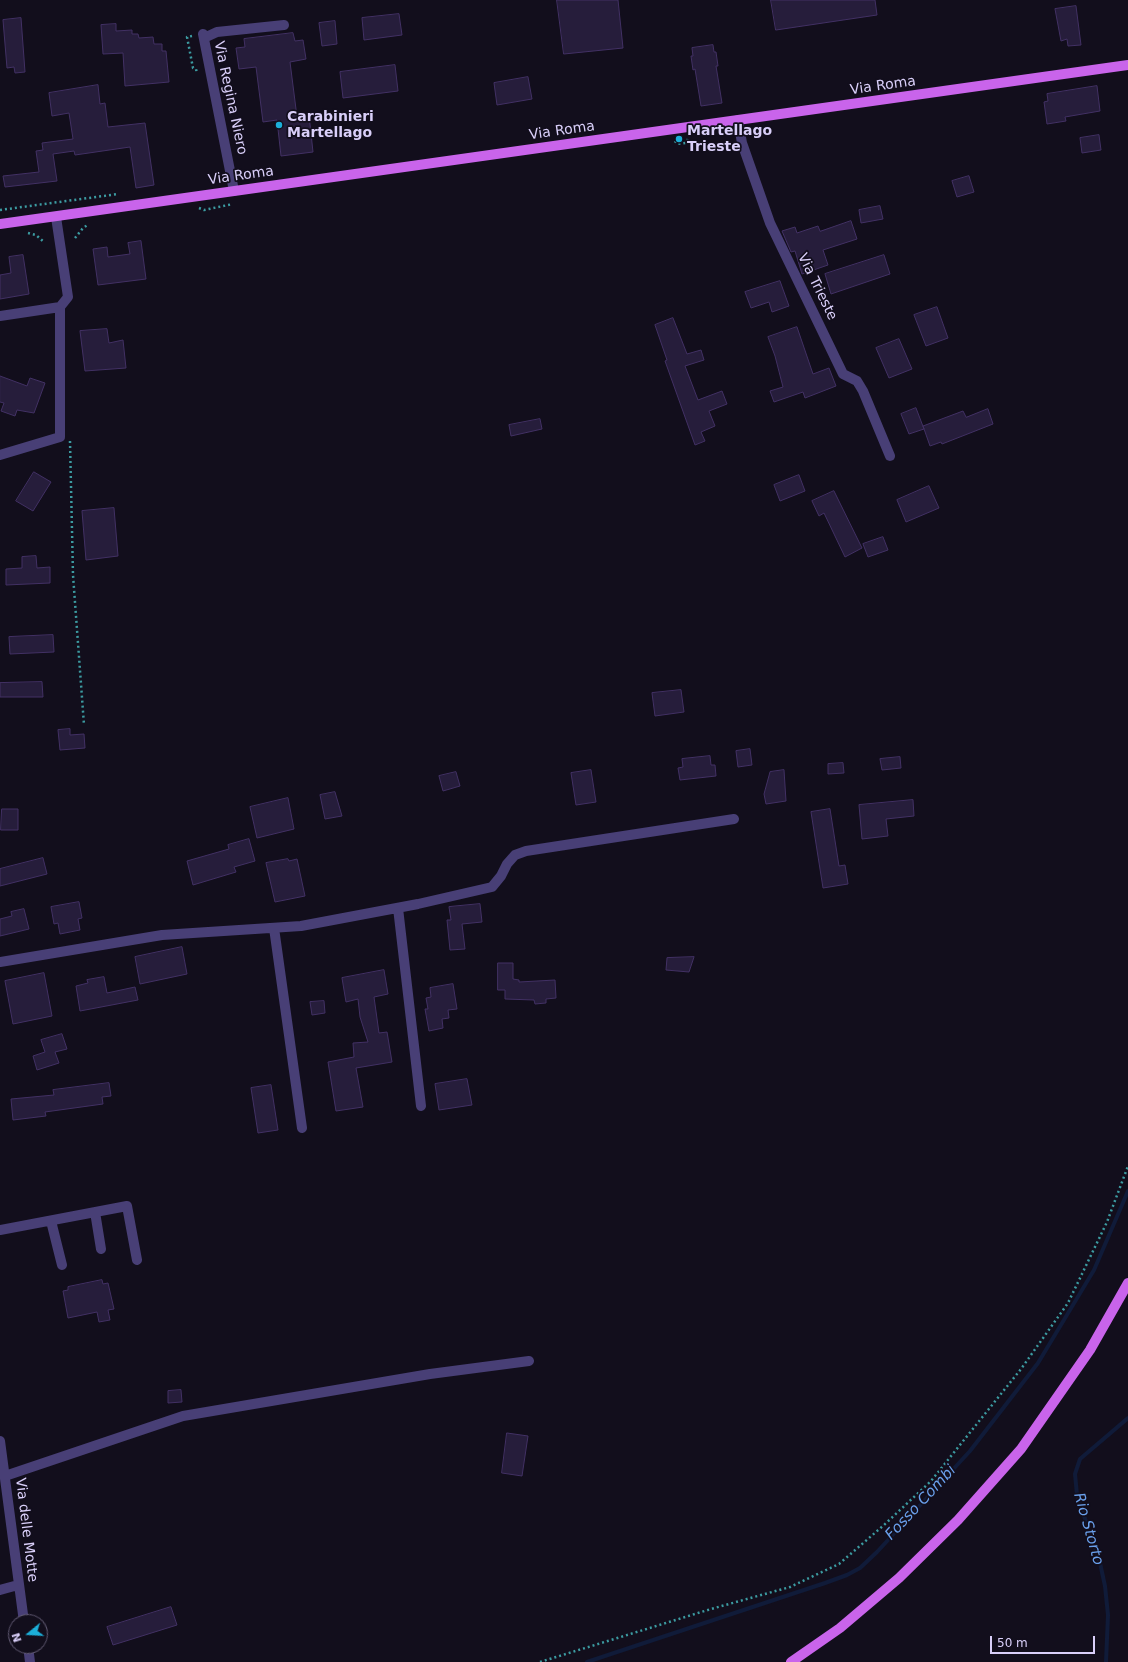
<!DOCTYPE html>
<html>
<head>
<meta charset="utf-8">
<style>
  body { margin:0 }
  #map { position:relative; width:1128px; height:1662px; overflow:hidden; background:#120e1c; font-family:"DejaVu Sans",sans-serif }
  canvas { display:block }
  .north { position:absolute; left:8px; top:1614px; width:40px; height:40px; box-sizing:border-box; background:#120e1c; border:1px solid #625b74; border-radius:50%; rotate:252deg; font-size:11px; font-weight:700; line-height:16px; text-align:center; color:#d9cff9 }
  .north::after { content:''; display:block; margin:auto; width:14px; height:18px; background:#1cafd9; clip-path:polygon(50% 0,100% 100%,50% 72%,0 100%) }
  .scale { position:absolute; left:990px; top:1636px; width:105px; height:18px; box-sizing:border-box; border:2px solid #d9cff9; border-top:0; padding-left:5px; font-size:12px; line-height:14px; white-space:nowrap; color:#d9cff9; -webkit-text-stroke:3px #120e1c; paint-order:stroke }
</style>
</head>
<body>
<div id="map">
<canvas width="1128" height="1662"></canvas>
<div class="north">N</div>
<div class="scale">50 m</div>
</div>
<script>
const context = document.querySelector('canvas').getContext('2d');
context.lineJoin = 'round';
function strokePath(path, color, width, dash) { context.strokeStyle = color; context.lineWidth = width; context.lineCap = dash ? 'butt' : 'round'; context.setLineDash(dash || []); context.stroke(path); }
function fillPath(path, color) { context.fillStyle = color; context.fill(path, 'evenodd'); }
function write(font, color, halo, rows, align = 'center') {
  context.font = font + ' "DejaVu Sans",sans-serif'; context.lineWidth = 3.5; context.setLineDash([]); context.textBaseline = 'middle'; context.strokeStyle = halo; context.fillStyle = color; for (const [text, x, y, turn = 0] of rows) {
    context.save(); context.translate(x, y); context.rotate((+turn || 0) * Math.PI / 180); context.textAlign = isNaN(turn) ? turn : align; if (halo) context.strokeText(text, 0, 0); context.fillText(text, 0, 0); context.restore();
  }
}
const stream = new Path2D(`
  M587,1662L825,1583L847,1575L860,1568L877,1552L970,1451L1038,1363L1094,1270L1128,1191
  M1106,1662L1108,1615L1105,1586L1100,1563L1077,1495L1075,1474L1080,1459L1128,1418`);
const building = new Path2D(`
  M557,0H618L623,48L564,54Z
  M771,0H875L877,15L776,30Z
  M1076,6L1081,45L1068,46L1067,39L1061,41L1055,9Z
  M399,14L402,35L364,40L362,18Z
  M21,18L25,72L15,73L14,67L7,68L3,20Z
  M335,21L337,44L322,46L319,23Z
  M116,24V31L132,30V34H138L139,38L153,37L154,44H162V51H166L169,82L125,86L123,53L103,54L101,25Z
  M293,33L295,41L303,40L306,59L290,62L297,117L309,115L313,152L281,156L277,120L263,122L256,67L239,69L236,48L245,47L244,39Z
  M713,45L714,52H716L718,66H716L722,103L701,106L695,69L693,70L691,56H693L692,48Z
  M395,65L398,91L343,98L340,72Z
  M528,77L532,99L497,105L494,83Z
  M98,85L100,104L105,103L108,127L145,123L154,185L136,188L130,147L75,155L74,151L53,154L57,181L5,187L3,176L39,172L36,151L43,150L42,143L73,139L69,113L52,116L49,93Z
  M1097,86L1100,111L1065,117L1066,121L1047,124L1044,102L1048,101L1047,94Z
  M1099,135L1101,150L1082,153L1080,138Z
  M969,176L974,192L957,197L952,181Z
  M880,206L883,219L861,223L859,210Z
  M851,221L857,239L823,250L828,265L802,274L795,251L791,252L782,231L795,227L797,233L818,226L820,231Z
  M141,241L146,279L98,285L93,249L107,247L108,257L130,254L128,243Z
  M23,255L29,294L0,299V275L11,273L9,257Z
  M884,255L890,274L831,294L825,274Z
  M780,281L789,306L772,312L769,302L751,308L745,292Z
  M937,307L948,338L926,346L914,315Z
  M673,318L687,354L701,350L704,360L685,366L698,400L722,391L727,404L709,411L715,426L701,432L705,441L695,445L665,361L667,360L655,325Z
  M797,327L813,374L829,368L836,386L805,398L803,392L774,402L770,391L783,387L775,356L768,337Z
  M107,329L109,343L123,340L126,368L85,371L80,331Z
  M899,339L912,369L889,378L876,348Z
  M0,376L27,386L30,378L45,383L34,413L17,410L15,416L1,411L4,403L0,402Z
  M916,408L924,429L909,434L901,414Z
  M988,409L993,424L942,444L941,442L930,446L923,426L963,411L966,417Z
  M540,419L542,429L511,436L509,425Z
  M34,472L51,482L33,511L16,501Z
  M799,475L805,491L780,501L774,485Z
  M929,486L939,508L906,522L897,500Z
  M834,491L862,548L845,557L824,513L819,516L812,501Z
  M114,508L118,556L86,560L82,511Z
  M883,537L888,550L868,557L863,544Z
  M36,556L37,568L50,567V583L6,585V569L22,568V557Z
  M53,635L54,652L10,654L9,637Z
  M42,682L43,697H0V683Z
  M681,690L684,712L655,716L652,693Z
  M70,729V735L84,734L85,748L60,750L58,730Z
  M750,749L752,765L738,767L736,751Z
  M710,756L711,765H715L716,776L680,780L678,768L683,767L682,759Z
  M900,757L901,768L882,770L880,759Z
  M843,763L844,773L828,774V764Z
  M591,770L596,802L576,805L571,773Z
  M784,770L786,801L766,804L764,794L770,772Z
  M456,772L460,786L443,791L439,776Z
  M335,792L342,816L325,819L320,795Z
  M288,798L294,829L257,838L250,807Z
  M913,800L914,816L886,819L888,836L862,839L859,805Z
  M2,809H18V830H1Z
  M830,809L839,866L845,865L848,884L823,888L811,812Z
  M249,839L255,861L234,867L236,872L193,885L187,861L229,849L228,845Z
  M43,858L47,874L0,886V869Z
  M288,859L289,861L297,859L305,896L275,902L266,863Z
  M79,902L82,918L78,919L80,930L60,934L58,923L54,924L51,907Z
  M480,904L482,922L462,924L465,949L450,950L447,920H451L449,907Z
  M24,909L29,929L0,936V919L12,916L11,912Z
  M182,947L187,974L140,984L135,957Z
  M694,957L689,972L666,970L667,958Z
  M498,963H513V979L519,980V982L555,980L556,998L546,999V1003L535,1004L534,1000L505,999V990H498Z
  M384,970L388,994L374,997L379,1033L387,1032L392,1062L356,1068L363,1107L336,1111L328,1062L354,1057L353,1043L368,1042L360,1017L358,999L346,1002L342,978Z
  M44,973L52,1016L13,1024L5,981Z
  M104,977L107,993L135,987L138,1000L80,1011L76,986L88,983L87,980Z
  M453,984L457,1009L448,1010L449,1018L442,1019L443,1028L429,1031L425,1009H428L426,998L431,997L430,988Z
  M324,1001L325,1013L312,1015L310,1002Z
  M62,1034L67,1049L55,1052L59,1063L37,1070L33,1056L45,1052L41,1040Z
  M467,1079L472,1105L439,1110L435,1084Z
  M109,1083L111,1096L102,1097L103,1104L45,1112L46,1116L13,1120L11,1099L54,1095L53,1090Z
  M271,1085L278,1130L258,1133L251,1088Z
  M102,1280L103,1284L108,1283L114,1309L108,1310L110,1320L99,1322L97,1312L68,1318L63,1291L68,1290V1287Z
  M181,1390L182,1402L168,1403V1391Z
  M507,1433L528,1436L522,1476L502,1473Z
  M171,1607L177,1625L113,1645L107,1627Z`);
const path = new Path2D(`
  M192,36L187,37L193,68L196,69L197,74
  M675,141L677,144L686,143L688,139
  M210,181L217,177L218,174
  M199,208L204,210L233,204
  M0,210L118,194
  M28,233L36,235L44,242
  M75,238L83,228L89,224
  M70,441L73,575L84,725
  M540,1662L711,1609L790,1587L839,1564L884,1525L931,1481L1021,1369L1068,1303L1107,1222L1128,1166`);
const minor = new Path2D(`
  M203,34L234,191
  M204,38L217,32L284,25
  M738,120L742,143L770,223L843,374L857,381L863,391L890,456
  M56,217L68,297L60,307
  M0,316L60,307V437L0,455
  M398,908L421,1106
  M274,928L302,1128
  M0,962L162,935L301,926L418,904L492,887L501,876L507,864L515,855L526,851L734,819
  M95,1212L101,1249
  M51,1221L62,1265
  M0,1230L127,1206L137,1260
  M0,1441L24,1622
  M5,1476L183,1416L430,1374L529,1361
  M0,1590L18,1585
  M28,1646L30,1662`);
const major = new Path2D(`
  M0,224L1128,65
  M791,1662L840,1628L899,1578L958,1520L1021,1449L1090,1350L1128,1283`);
const markers = [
  [279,125,4,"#1cafd9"],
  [679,139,4,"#1cafd9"]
];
const streetNames = [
  ["Via Roma",883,86,-8],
  ["Via Regina Niero",230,98,78],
  ["Via Roma",562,131,-8],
  ["Via Roma",241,176,-8],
  ["Via Trieste",817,287,64],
  ["Via delle Motte",26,1530,83]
];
const poiNames = [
  ["Carabinieri",287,117],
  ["Martellago",287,133],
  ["Martellago",687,131],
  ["Trieste",687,147]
];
const waterNames = [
  ["Fosso Combi",921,1503,-47],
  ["Rio Storto",1088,1529,74]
];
strokePath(stream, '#101b39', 4);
fillPath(building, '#261d3b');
strokePath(building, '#423164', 1);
strokePath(path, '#3c9ba1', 2.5, [2, 3]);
strokePath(minor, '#483f76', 10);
strokePath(major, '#c964eb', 10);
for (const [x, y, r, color] of markers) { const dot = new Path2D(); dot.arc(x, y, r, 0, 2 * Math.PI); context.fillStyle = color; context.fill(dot); strokePath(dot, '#120e1c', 1.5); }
write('14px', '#d9cff9', '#120e1c', streetNames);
write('bold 14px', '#d9cff9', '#120e1c', poiNames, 'left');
write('italic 15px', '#6aa0ec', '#120e1c', waterNames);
</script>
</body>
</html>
